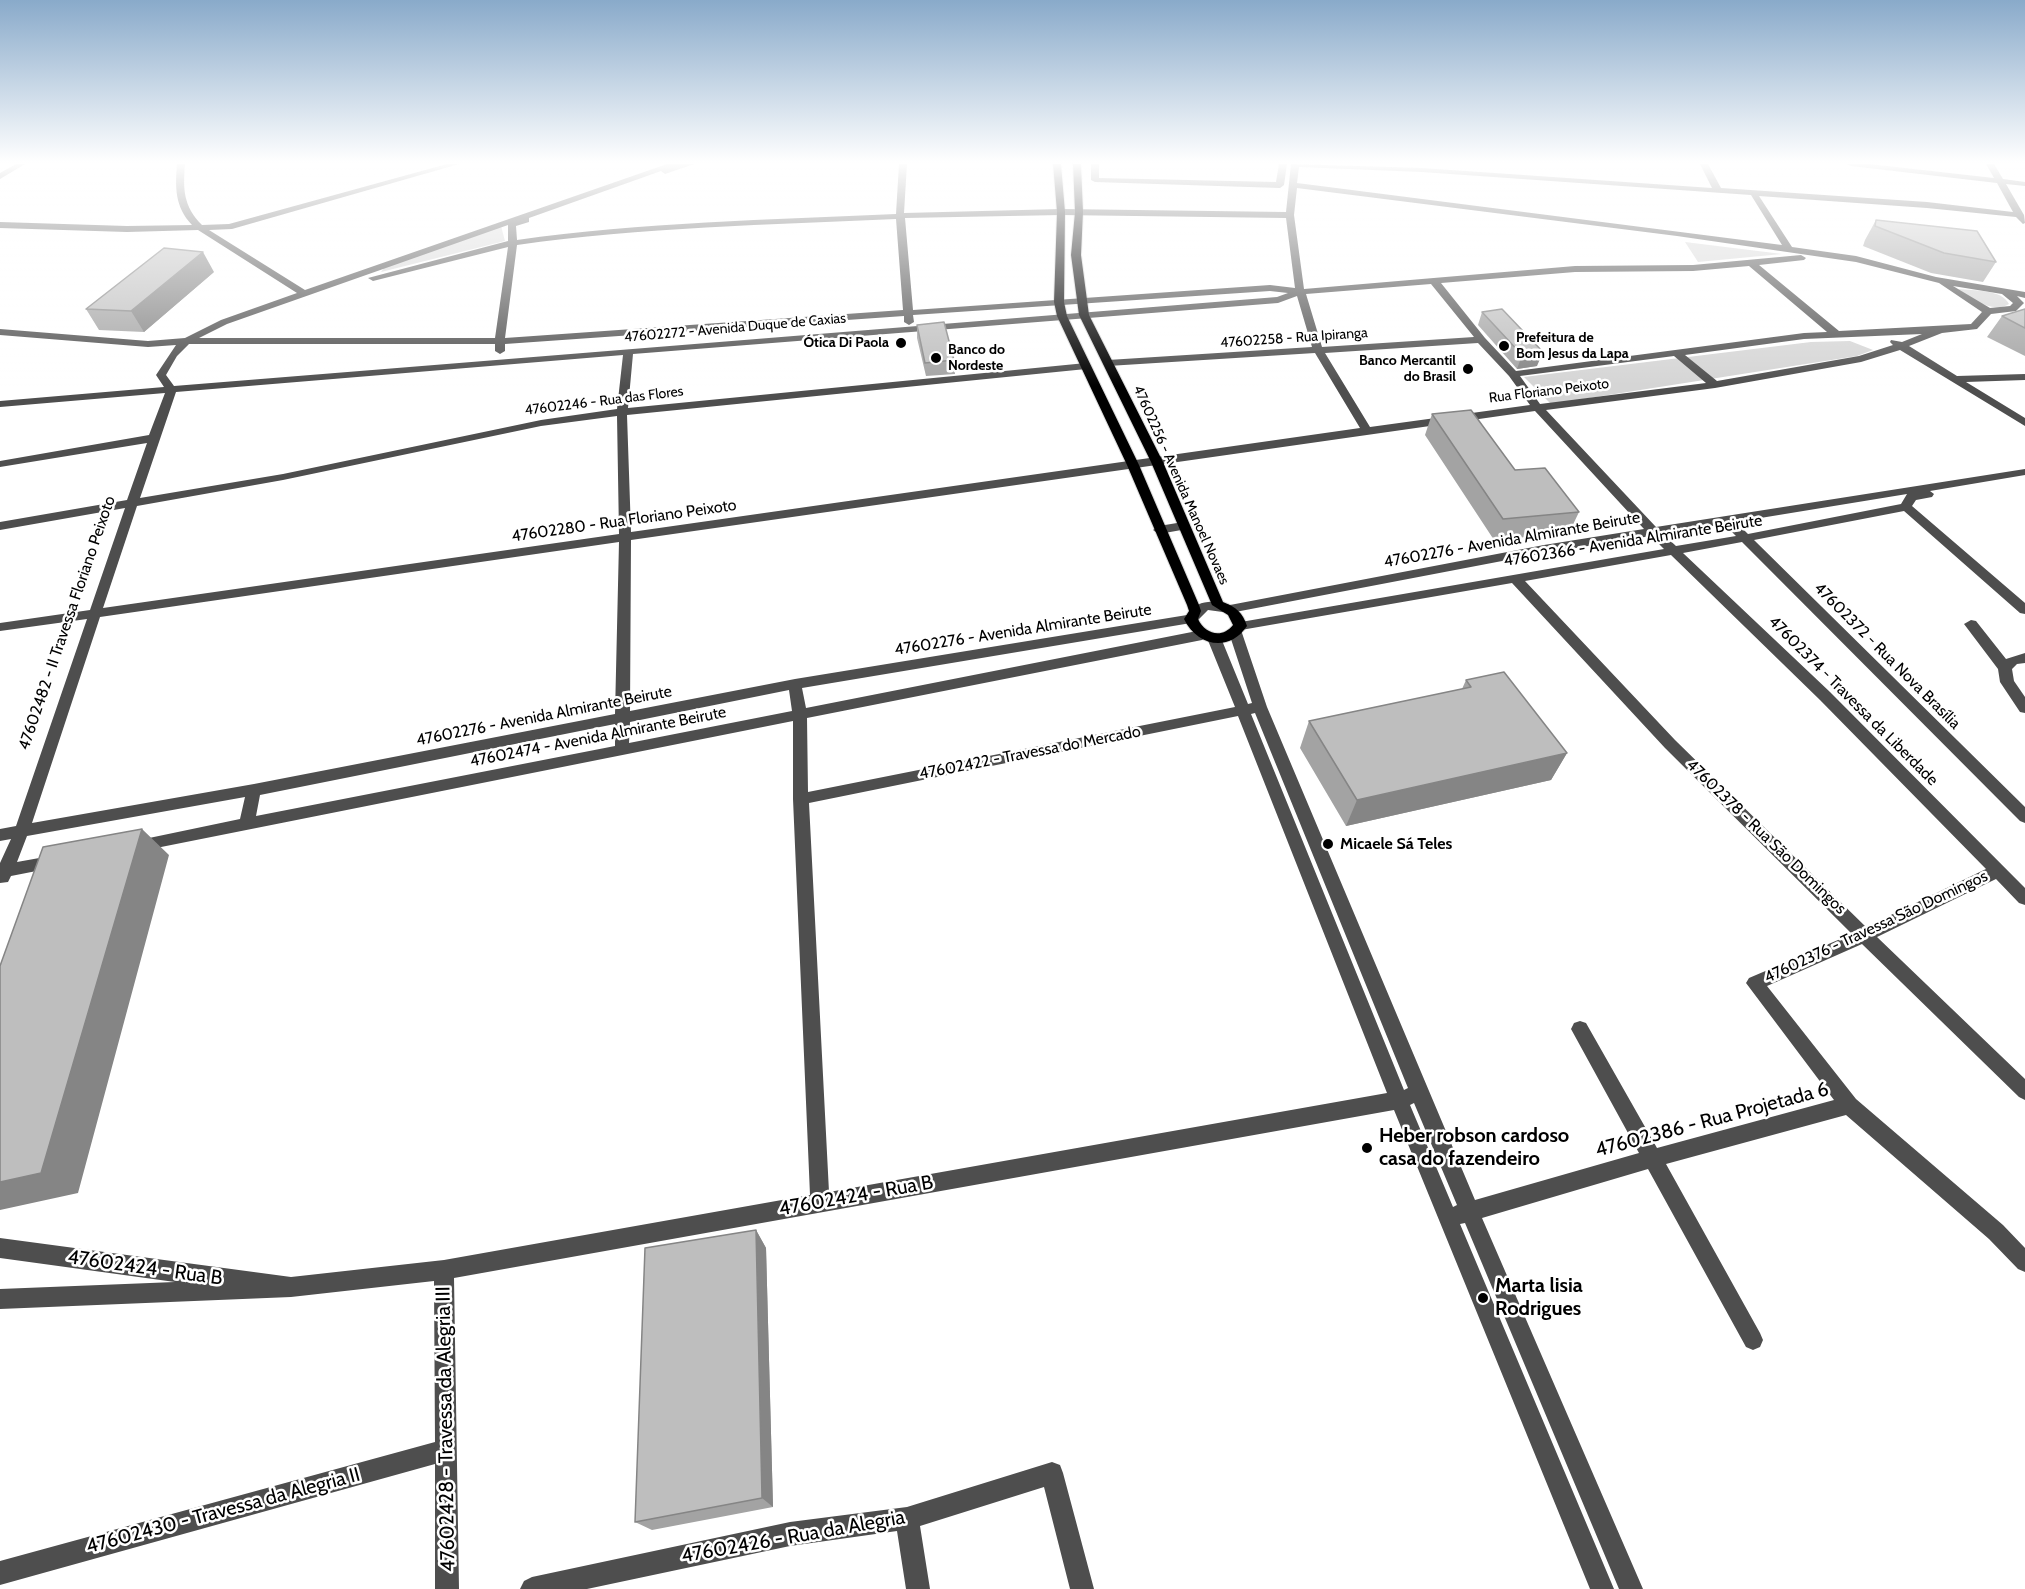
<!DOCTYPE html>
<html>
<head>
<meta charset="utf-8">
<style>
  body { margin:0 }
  canvas { display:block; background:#fff }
</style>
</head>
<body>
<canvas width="2025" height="1589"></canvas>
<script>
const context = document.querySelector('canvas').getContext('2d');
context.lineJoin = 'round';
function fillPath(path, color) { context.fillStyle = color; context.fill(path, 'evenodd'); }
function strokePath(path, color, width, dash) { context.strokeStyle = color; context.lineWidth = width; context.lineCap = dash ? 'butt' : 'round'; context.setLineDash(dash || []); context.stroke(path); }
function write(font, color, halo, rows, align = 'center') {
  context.font = font + ' Cabin,sans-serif'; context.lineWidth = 5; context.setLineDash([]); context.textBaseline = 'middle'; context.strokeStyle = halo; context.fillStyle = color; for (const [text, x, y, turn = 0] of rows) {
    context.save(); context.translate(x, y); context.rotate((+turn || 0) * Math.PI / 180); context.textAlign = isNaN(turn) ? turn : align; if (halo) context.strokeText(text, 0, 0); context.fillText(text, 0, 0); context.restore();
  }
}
const green = new Path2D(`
  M501,226L505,241L381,272L384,268Z
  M1685,242L1782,254L1698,262Z
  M1958,289C1973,291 2002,289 2009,304C1993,314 1972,299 1958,289Z
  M1850,341L1873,350L1857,356L1551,404L1524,377L1811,342Z`);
const minor = new Path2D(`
  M16,164H25L0,179V173Z
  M177,164H185C183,189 183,206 202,225L229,224L447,164H459L232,229L209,230L305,290L667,164H694L665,174L661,171L529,218V222L516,226L517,240C641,222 771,220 896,214L899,164H907L904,213L1061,209L1286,212L1291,164L1422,168L1712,188L1700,164H1708L1721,188L1927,202L2013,212L1997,183L1851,166L1847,164H1869L1994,178L1986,164H1994L2003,179L2025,182V186L2006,184L2024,215L2025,223L2023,224L2016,217L1927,208L1759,196L1792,247L1856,256L1936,277L2025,292V298L2017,296L2024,303L2016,311L1991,314L1977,329L1942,333L1909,346L1957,376L2025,374V380L1966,382L2025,418V426L1900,350L1861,362L1715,388L1546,410L1656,527L2025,469V475L1930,491L1934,494L1932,497L1916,500L1912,506L2025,603V614L2020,613L1904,511L1754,540L2025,807V823L2020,821L1742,542L1683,553L1830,692L2025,888V905L2019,903L1996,879L1877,937L2025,1079V1100L2019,1097L1862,944L1767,986L1856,1099L2003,1225L2025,1248V1272L2018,1269L1989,1239L1846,1115L1666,1164L1760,1333L1763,1340L1760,1347L1753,1350L1746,1347L1648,1169L1482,1218L1643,1589H1619L1465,1223L1460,1224L1614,1589H1590L1394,1110L454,1278L459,1589H435V1464L0,1585V1561L435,1442L434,1281L291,1297L0,1309V1289L175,1282L0,1258V1238L291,1277L444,1260L810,1195L793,799V721L136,852L130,850L128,846L130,842L240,819L245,797L27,836L17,862L56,855L62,856L64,861L62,866L11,876L8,882L0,883V863L11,839L0,841V829L16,826L87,619L0,631V623L90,610L125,508L0,530V522L127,500L147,443L0,467V461L149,435L165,393L0,407V401L164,387L156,375L176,345L148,347L0,335V329L148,341L185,338L221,320L297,293L198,230L127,232L0,228V222L127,226L192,225C175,207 175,188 177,164ZM1299,167L1422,172L1751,195L1782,245L1297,183ZM1297,188L1677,236L1856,262L1939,283L1982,312L1971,324L1839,331L1759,265L1804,260L1806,258L1801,255L1693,265L1575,266L1304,289L1294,215ZM1061,215L1286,218L1295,288L1270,285L913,310L905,218ZM896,219L903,310L505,338L517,245C641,227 771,225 896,219ZM508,225V241L368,278L373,281L508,247L495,338H199L227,324ZM1749,266L1827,332L1804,333L1516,371L1485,338L1441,283L1575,272L1693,271ZM1431,284L1474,337L1322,347L1306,294ZM1953,286L2002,294L2013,303L2010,306L1990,308ZM1270,291L1288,293L1277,297L174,386L166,375L177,356L189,344H495V351L500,354L505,351V344L904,316V322L909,325L914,322L913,315ZM1297,296L1312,347L1108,360L1103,363L1108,366L1315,353L1360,428L631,532L627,415L1086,369L1091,366L1086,363L628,408L633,354L1278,303ZM1922,334L1902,342L1891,340L1890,342L1893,345L1859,356L1717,381L1685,355L1804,339ZM1478,343L1509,376L1530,405L1370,427L1325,353ZM623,355L617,409L541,420L283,474L140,498L176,392ZM1674,356L1706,383L1540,404L1520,376ZM1535,411L1644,529L1544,545L1230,605C1214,600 1197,599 1187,615L795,679L630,711L631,540ZM617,416L619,534L103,608L137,506L283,480L541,426ZM1907,494L1901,504L1748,534L1736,522ZM1724,524L1736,536L1676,546L1663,534ZM1651,536L1664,549L1235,623V629L1229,633L1252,703L1248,704L1221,638L1214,633L1207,638L1235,707L808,792L807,718L1202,640L1209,635L1202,630L806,708L802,688L1191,623L1196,622L1208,610L1230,613L1544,553ZM619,542L615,714L254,784L32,823L100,617ZM1671,555L1820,700L1986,869L1866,927L1675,740L1525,581ZM1512,583L1665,748L1852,934L1749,978L1746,983L1834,1100L1657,1148L1586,1023L1580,1021L1574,1023L1571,1029L1639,1153L1475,1200L1267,707L1241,630ZM789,690L792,711L629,743L630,722ZM1255,713L1408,1088L1404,1090L1251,714ZM1238,716L1387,1093L829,1192L809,803ZM615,724V746L256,816L260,795ZM1414,1103L1457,1205L1453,1207L1410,1105Z
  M1091,164H1099V178L1276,182L1279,164H1287L1284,185L1280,188L1095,182L1091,180Z
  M1183,522L1189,526L1187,529L1159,534L1153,530L1159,526Z
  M1971,620L1976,621L2006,659L2025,653V663L2017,664L2012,669L2014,681L2025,697V713L2020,712L2000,682L1998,669L1964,624Z
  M1052,1462L1060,1465L1063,1473L1094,1589H1070L1044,1487L920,1526L930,1589H906L897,1531L790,1546L587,1589H520L524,1581L532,1577L790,1522L907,1507Z`);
const major = new Path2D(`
  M1053,164H1061L1065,212L1064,302L1067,316L1139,465L1199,605L1201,611L1198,619C1205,634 1222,639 1233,625L1228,615L1212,605L1151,462L1079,315L1071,255L1075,212L1073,164H1081L1083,212L1081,255L1089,315L1163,462L1223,602C1236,607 1243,613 1247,626C1229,653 1197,646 1184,619L1189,611L1187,605L1127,465L1057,316L1054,302L1057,212Z`);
const wall = new Path2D(`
  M1876,220L1996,262L1983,282L1931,273L1863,246L1865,240Z
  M214,272L144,332L99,330L86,309Z
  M2025,309V356L1987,337L2002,316Z
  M1482,312L1537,366L1517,369L1478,325Z
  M917,325L954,360L955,374L926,376L917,338Z
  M1432,414L1515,470L1579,512L1569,533L1494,540L1425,435Z
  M1466,680L1567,753L1551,780L1346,826L1300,748L1309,721L1462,689Z
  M756,1230L766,1248L773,1507L652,1530L635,1522Z`);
const shadedWall = new Path2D(`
  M203,252L214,272L144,332L131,311Z
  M1543,352L1537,366L1517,369L1522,355Z
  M1567,753L1551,780L1346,826L1357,800Z
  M142,829L169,855L78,1193L0,1210V1182Z
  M756,1230L766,1248L773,1507L762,1498Z`);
const building = new Path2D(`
  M1876,220L1977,231L1996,262L1944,253L1875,226Z
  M164,248L203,252L131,311L86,309Z
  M1502,309L1543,352L1522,355L1482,312Z
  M2025,309V328L2002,316Z
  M944,322L954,360L925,363L917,325Z
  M1471,410L1515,470L1545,468L1579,512L1503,519L1432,414Z
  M1504,672L1567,753L1357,800L1309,721L1471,687L1466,680Z
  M142,829L41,1173L0,1182V966L43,847Z
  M756,1230L762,1498L635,1522L645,1248Z`);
const markers = [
  [901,343,6,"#000"],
  [1504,346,6,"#000"],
  [936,358,6,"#000"],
  [1468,369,6,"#000"],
  [1328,844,6,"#000"],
  [1367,1148,6,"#000"],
  [1483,1298,6,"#000"]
];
const farStreetnames = [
  ["47602272 - Avenida Duque de Caxias",735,328,-5],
  ["47602258 - Rua Ipiranga",1294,338,-4],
  ["Rua Floriano Peixoto",1549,391,-7],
  ["47602246 - Rua das Flores",604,401,-7],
  ["47602256 - Avenida Manoel Novaes",1181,485,66]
];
const farPoinames = [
  ["Prefeitura de",1516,338],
  ["Bom Jesus da Lapa",1516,354],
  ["Ótica Di Paola",889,343,"right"],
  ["Banco do",948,350],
  ["Nordeste",948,366],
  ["Banco Mercantil",1456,361,"right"],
  ["do Brasil",1456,377,"right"]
];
const streetNames = [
  ["47602280 - Rua Floriano Peixoto",624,521,-8],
  ["47602276 - Avenida Almirante Beirute",1512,540,-10],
  ["47602366 - Avenida Almirante Beirute",1633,541,-9],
  ["47602482 - II Travessa Floriano Peixoto",67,623,-71],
  ["47602276 - Avenida Almirante Beirute",1023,630,-9],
  ["47602372 - Rua Nova Brasília",1887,656,45],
  ["47602374 - Travessa da Liberdade",1853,701,45],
  ["47602276 - Avenida Almirante Beirute",544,716,-11],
  ["47602474 - Avenida Almirante Beirute",598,737,-11],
  ["47602422 - Travessa do Mercado",1030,753,-11],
  ["47602378 - Rua São Domingos",1766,837,44],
  ["47602376 - Travessa São Domingos",1876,927,-25]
];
const poiNames = [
  ["Micaele Sá Teles",1340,844]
];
const nearStreetnames = [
  ["47602386 - Rua Projetada 6",1712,1120,-15],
  ["47602424 - Rua B",856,1196,-10],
  ["47602424 - Rua B",145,1268,8],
  ["47602428 - Travessa da Alegria III",446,1429,-91],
  ["47602430 - Travessa da Alegria II",223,1511,-15],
  ["47602426 - Rua da Alegria",793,1537,-10]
];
const nearPoinames = [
  ["Heber robson cardoso",1379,1136],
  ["casa do fazendeiro",1379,1159],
  ["Marta lisia",1495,1286],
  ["Rodrigues",1495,1309]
];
fillPath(green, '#d5d5d5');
strokePath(major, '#dbdbdb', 2);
fillPath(minor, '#4e4e4e');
fillPath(major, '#000');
fillPath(wall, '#a3a3a3');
fillPath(shadedWall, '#858585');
fillPath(building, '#bebebe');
strokePath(building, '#858585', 1.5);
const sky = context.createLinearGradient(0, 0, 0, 386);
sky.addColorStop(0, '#89aaca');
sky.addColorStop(0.42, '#fff');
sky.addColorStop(1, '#ffffff00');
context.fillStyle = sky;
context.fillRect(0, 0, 2025, 386);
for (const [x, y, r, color] of markers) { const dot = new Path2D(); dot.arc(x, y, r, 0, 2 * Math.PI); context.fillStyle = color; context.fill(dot); strokePath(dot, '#fff', 2); }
write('14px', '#000', '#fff', farStreetnames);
write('bold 14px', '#000', '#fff', farPoinames, 'left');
write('16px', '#000', '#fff', streetNames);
write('bold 16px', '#000', '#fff', poiNames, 'left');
write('20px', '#000', '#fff', nearStreetnames);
write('bold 20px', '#000', '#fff', nearPoinames, 'left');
</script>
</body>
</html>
